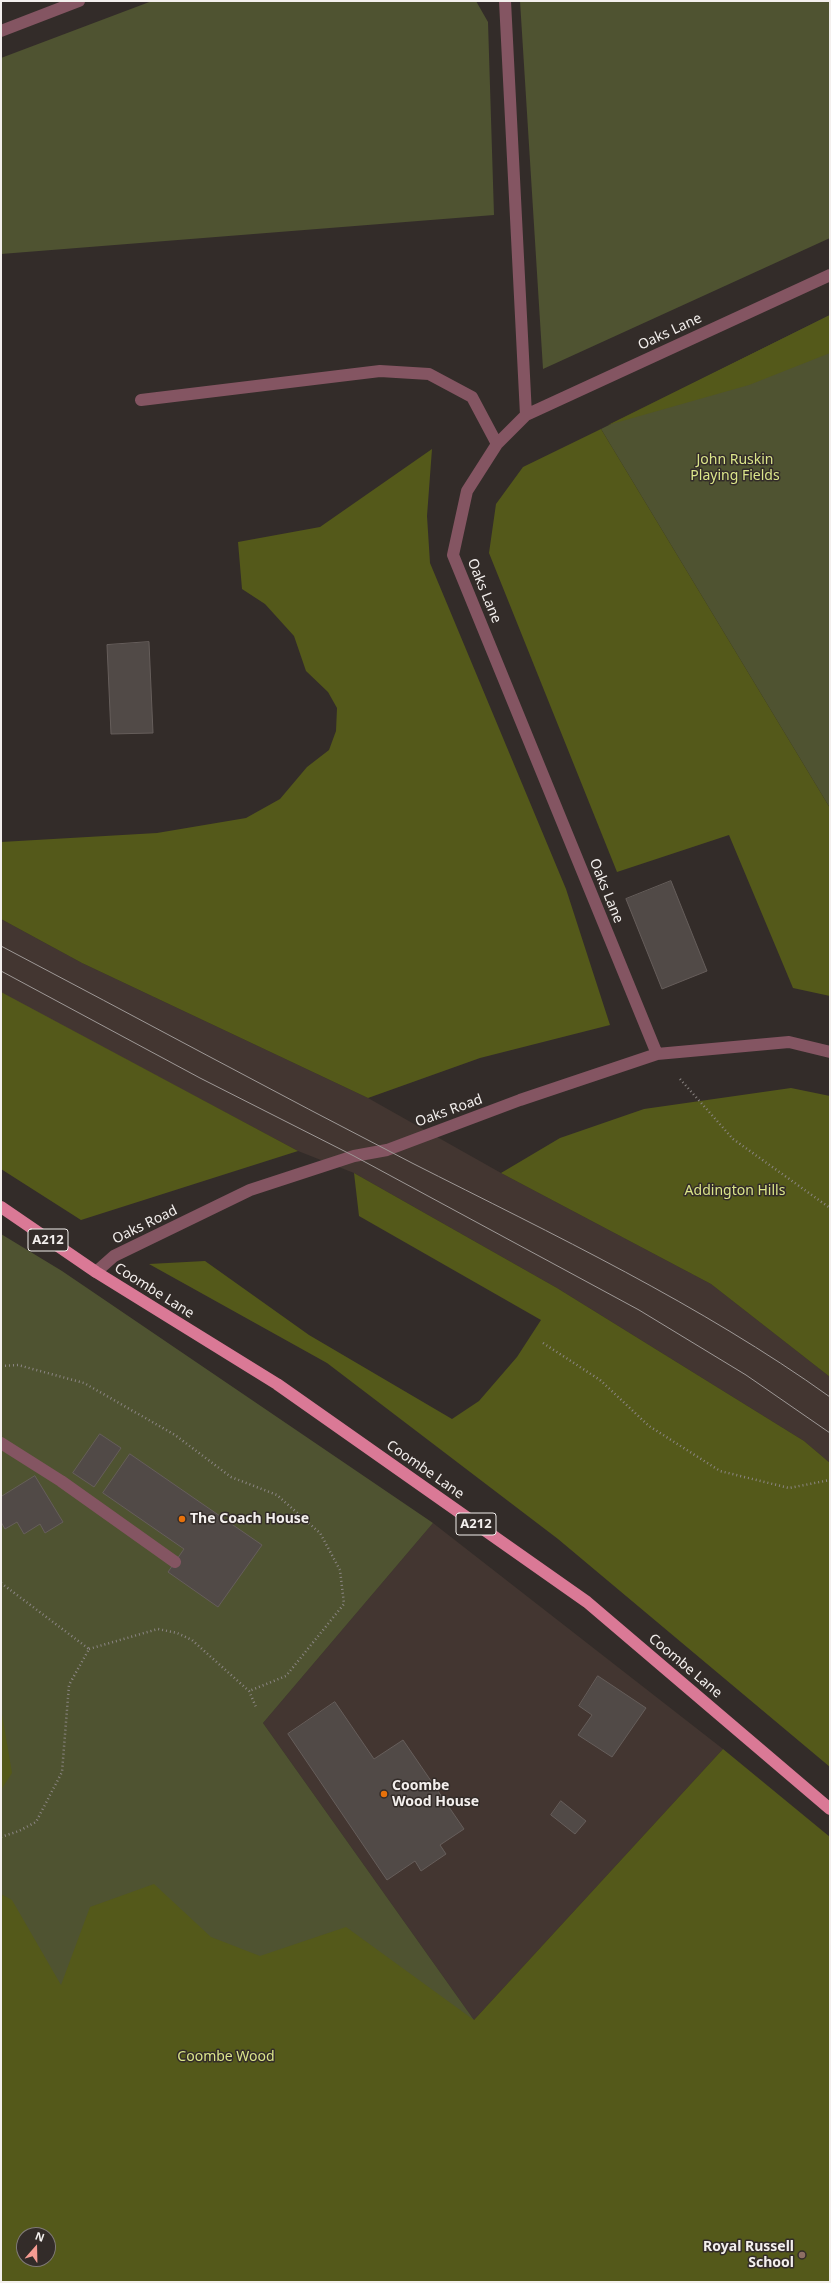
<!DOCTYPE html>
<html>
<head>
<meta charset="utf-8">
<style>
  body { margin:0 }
  #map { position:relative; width:831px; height:2283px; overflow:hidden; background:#332c29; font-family:"Noto Sans",sans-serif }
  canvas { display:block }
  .frame { position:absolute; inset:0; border:2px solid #f3efed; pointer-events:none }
  .north { position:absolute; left:16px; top:2227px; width:40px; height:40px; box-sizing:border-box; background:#332c29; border:1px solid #807a77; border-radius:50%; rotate:20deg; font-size:11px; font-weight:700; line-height:16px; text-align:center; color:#f3efed }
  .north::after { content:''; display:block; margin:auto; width:14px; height:18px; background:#f59c92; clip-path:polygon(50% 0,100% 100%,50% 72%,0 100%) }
</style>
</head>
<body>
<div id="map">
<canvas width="831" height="2283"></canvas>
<div class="frame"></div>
<div class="north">N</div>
</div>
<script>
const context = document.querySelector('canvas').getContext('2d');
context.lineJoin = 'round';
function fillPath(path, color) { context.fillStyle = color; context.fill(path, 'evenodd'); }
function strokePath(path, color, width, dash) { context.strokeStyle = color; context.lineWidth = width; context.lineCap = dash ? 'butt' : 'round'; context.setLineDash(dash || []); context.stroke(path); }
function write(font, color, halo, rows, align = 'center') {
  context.font = font + ' "Noto Sans",sans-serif'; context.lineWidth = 3; context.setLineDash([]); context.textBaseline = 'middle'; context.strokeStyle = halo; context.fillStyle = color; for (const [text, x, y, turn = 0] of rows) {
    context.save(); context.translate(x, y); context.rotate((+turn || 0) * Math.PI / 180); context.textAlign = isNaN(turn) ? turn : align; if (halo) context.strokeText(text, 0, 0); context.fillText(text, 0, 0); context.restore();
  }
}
const built = new Path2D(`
  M1,919L82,963L368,1098L501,1173L711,1284L830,1377V1463L804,1441L557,1288L354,1173L298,1151L1,993Z
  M433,1523L723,1749L474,2020L263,1723Z`);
const green = new Path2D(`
  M152,1H476L488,22L494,215L1,254V58Z
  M520,1H830V238L543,369Z
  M830,315V808L601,429Z
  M1,1234L62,1271L433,1523L263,1723L474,2020L711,2008L1,2282ZM24,2235H48V2259H24Z`);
const forest = new Path2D(`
  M830,315V353L749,385L608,425Z
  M601,429L830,808V996L793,988L729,835L617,872L489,553L496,504L523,467Z
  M432,449L427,516L430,563L566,889L610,1025L480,1058L368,1098L82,963L1,919V842L157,833L246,818L280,799L307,767L329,750L336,731L337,708L328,692L306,671L294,636L265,604L242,589L238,542L320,527Z
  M1,992L298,1151L81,1220L1,1169Z
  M791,1088L830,1096V1377L711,1284L501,1173L560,1138L644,1109Z
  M354,1173L557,1288L804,1441L830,1463V1767L558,1539L327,1363L149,1264L205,1261L309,1335L452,1419L479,1401L517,1357L541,1320L359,1216Z
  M1,1708L12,1773L1,1790Z
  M723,1749L830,1837V2282H1V1894L12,1900L61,1985L90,1907L154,1884L211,1937L260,1956L346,1927L474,2020ZM24,2235H48V2259H24Z`);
const building = new Path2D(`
  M149,642L153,733L111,734L107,645Z
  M671,881L707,971L662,989L626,899Z
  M100,1434L121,1448L94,1487L73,1473Z
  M130,1454L262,1545L218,1607L168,1572L184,1549L103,1493Z
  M35,1476L63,1522L45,1533L40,1524L24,1534L17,1522L5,1529L1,1522V1497Z
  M598,1676L646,1708L612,1757L578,1735L592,1715L579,1706Z
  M335,1702L374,1759L403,1740L464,1829L440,1845L446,1854L421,1871L415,1861L387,1880L288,1734Z
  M561,1801L586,1821L575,1834L551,1815Z`);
const path = new Path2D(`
  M680,1079L733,1139L830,1208
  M543,1343L600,1380L649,1426L720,1471L789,1488L830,1480
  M1,1366L18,1365L84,1383L175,1435L231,1477L277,1495L320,1533L340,1570L344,1604L286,1676L249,1691
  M1,1583L89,1649L69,1685L62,1772L36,1822L19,1831L1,1837
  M89,1649L158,1629L177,1633L192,1640L249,1691L256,1707`);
const minor = new Path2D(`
  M505,1L526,415
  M1,31L79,1
  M141,400L380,371L429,374L472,397L497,444
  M657,1054L453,555L467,491L497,444L526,415L830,275
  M96,1272L114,1256L250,1190L354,1156L387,1150L520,1100L657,1054L789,1042L830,1052
  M1,1443L61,1481L175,1562`);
const major = new Path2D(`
  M1,1207L96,1272L277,1384L587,1602L830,1809`);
const tram = new Path2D(`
  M1,946C138,1018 274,1092 412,1163C554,1235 700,1304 830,1397
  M1,971L200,1078L354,1156L639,1310L746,1375L830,1433`);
const markers = [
  [182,1519,4,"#e8710a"],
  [384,1794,4,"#e8710a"],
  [802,2255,4,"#8d6e63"]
];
const shields = [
  [48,1240,40],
  [476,1524,40]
];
const shieldNames = [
  ["A212",48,1240],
  ["A212",476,1524]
];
const streetNames = [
  ["Oaks Lane",670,332,-25],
  ["Oaks Lane",484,591,68],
  ["Oaks Lane",606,891,68],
  ["Oaks Road",449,1111,-20],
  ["Oaks Road",145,1225,-26],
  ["Coombe Lane",154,1291,32],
  ["Coombe Lane",425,1470,35],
  ["Coombe Lane",685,1666,40]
];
const parkNames = [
  ["John Ruskin",735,460],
  ["Playing Fields",735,476],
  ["Addington Hills",735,1191],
  ["Coombe Wood",226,2057]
];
const poiNames = [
  ["The Coach House",190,1519],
  ["Coombe",392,1786],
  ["Wood House",392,1802],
  ["Royal Russell",794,2247,"right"],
  ["School",794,2263,"right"]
];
fillPath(built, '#433631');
fillPath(green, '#4f5331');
fillPath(forest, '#54591a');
fillPath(building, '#514a47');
strokePath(building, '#665e5b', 1);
strokePath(path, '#8c8684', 2.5, [1, 3]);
strokePath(minor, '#845562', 12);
strokePath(major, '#da7996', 12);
strokePath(tram, '#9e9896', 1);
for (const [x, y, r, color] of markers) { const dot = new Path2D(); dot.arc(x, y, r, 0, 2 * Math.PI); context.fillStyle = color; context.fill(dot); strokePath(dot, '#332c29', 1.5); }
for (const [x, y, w] of shields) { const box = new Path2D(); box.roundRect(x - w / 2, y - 11, w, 22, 3); context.fillStyle = '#332c29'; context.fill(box); strokePath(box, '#f3efed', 1); }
write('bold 13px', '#f3efed', null, shieldNames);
write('14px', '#f3efed', '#332c29', streetNames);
write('14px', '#dbe58a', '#332c29', parkNames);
write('bold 14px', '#f3efed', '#332c29', poiNames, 'left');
</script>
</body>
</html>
